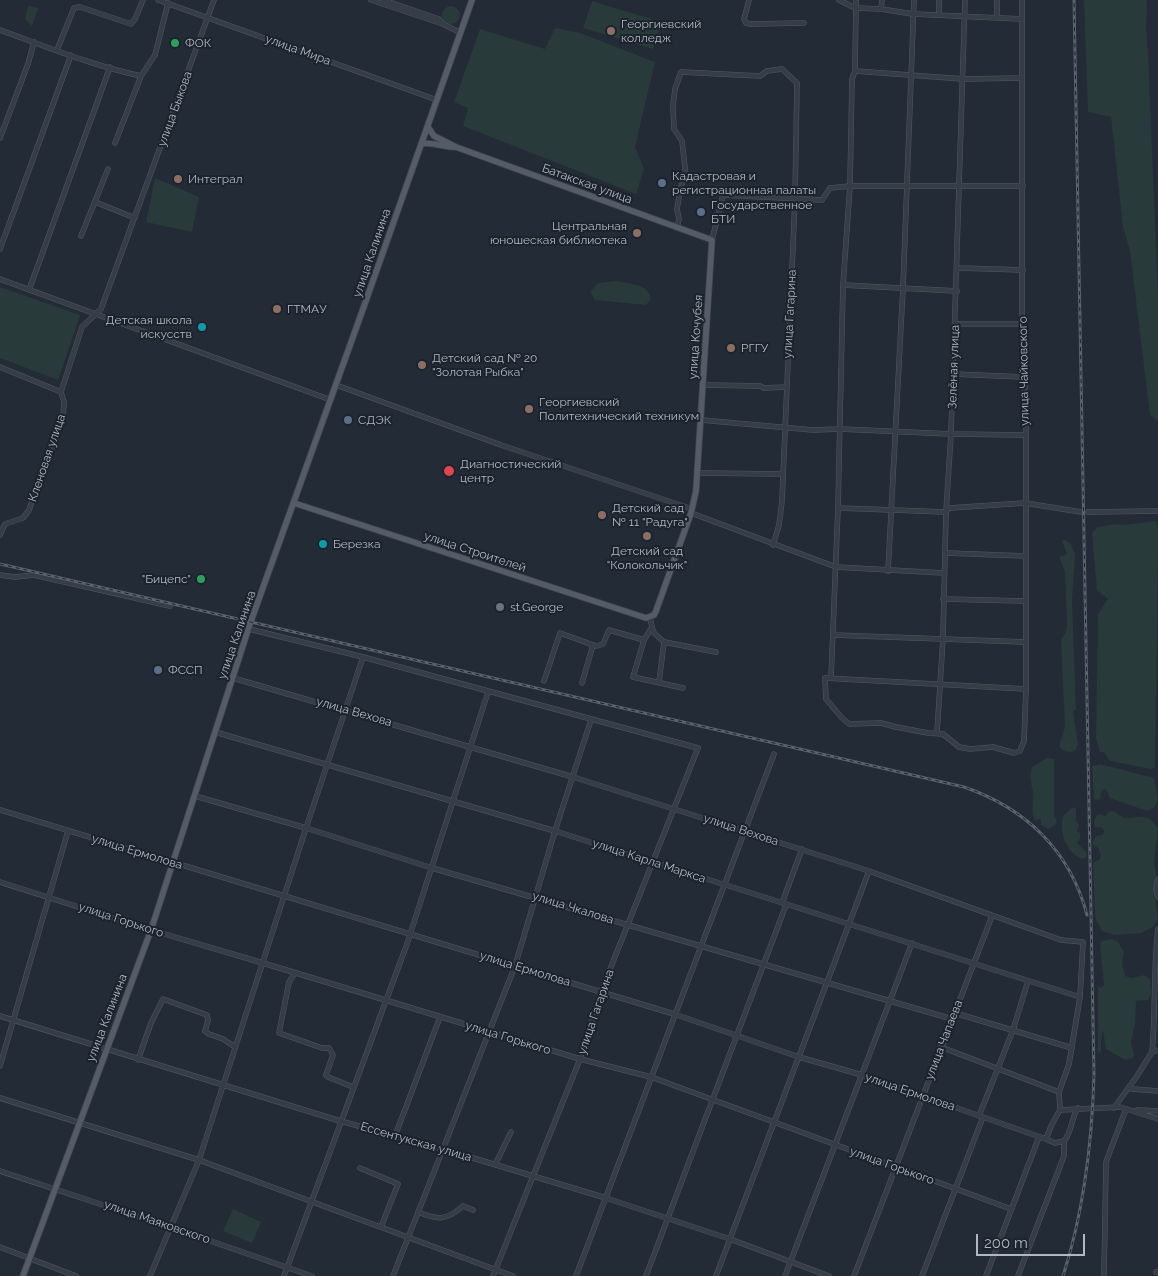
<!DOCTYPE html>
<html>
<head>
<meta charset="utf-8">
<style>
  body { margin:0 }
  #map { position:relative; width:1158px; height:1276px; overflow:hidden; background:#232b36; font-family:Raleway,sans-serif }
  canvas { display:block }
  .scale { position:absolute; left:976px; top:1234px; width:109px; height:22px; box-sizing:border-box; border:2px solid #b1b8c3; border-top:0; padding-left:6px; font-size:15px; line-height:18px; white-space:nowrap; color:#b1b8c3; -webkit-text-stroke:4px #1c232c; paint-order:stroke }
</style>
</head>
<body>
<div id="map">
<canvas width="1158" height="1276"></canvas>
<div class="scale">200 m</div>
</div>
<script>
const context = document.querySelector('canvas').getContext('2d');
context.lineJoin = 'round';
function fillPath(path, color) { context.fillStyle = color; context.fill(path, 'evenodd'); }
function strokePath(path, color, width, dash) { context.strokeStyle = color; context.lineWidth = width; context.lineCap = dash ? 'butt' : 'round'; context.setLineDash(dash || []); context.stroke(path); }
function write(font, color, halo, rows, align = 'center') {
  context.font = font + ' Raleway,sans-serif'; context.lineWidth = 4; context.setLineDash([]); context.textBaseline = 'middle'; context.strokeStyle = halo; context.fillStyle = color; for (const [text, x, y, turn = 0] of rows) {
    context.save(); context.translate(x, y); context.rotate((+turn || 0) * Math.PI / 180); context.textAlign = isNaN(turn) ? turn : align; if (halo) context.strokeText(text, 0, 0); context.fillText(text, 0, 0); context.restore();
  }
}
const green = new Path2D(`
  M1084,0H1147L1146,28L1148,53L1158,295V421L1150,415L1130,251L1123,227L1111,117L1088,112Z
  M592,1L661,22L653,49L583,28Z
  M442 15a9 9 0 1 1 18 0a9 9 0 1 1-18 0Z
  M28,6L38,8L32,26L25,19Z
  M555,28L580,33L655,62L635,147L644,169L636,194L463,126L468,108L454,102L480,29L545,49Z
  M155,178L199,197L192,232L146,222Z
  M616,281C630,284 648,283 651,299L646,305L595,300L590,292L598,283Z
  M0,287L80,315L58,380L0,358Z
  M1155,521L1158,526V549L1155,767L1151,769L1110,761L1104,752H1100L1096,738L1098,614L1108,599L1097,590L1092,533L1098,527L1117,524L1125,525Z
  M1065,540L1071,544L1075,555L1072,600L1076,710L1073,711L1078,744L1075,751C1067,753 1064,752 1059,746L1065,727L1061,639L1066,632L1067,624L1065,571L1059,557L1067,554L1062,541Z
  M1047,758L1054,759V815L1057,821L1055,825L1048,829L1041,825V820L1039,819L1035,821C1030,811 1034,802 1033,792C1031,783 1029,777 1032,767Z
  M1100,764L1154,778L1158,799L1154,808L1147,811L1110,798L1107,791L1104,789L1101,792L1100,799L1096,800L1094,798L1092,766Z
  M1073,807L1076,809V820L1079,826L1077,831L1080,833V839L1077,843L1086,852L1087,857L1082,859C1066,852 1059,833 1063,816Z
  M1110,811C1117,811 1119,816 1125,818C1130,819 1133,817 1137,817C1146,815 1153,821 1158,828L1154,863L1156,874L1154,890L1158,919L1154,926L1141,933L1115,935L1102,931L1096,920L1095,913L1093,863L1100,859L1101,855L1098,848L1092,844L1096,836L1103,835L1104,831L1102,828L1095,827L1094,821L1098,814L1105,816Z
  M1112,939L1118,942L1124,952L1122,963L1125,976L1132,978L1144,975L1150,979L1151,993L1148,1000L1136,1001L1135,1023L1131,1042L1134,1055L1133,1058L1125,1060L1106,1049L1103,1030L1101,1040V1051L1098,1054V986L1101,988L1104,985L1100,945L1101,941Z
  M233,1209L261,1222L252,1243L223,1231Z`);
const minor = new Path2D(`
  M158,0L437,100
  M371,0L443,24L461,33
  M383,0L439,19L443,24
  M749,0L744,19L746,23L750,24L804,23
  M839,0L855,8L881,9L913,14L1022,19
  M997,0V18
  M1022,0V324L1026,410V689L1024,741L1020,751L1014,753L993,747L970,749L959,747L943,734L928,733L896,727L881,723L849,724L842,718L826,699L825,678L1026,689
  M881,9L882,0
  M939,15V0
  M0,30C45,46 93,66 141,76L115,143
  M57,50L74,8L80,7L131,24L135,19L143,0
  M855,71L964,79L1022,78
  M141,76L155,55L168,3
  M0,138L28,64L34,42
  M95,202L135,218
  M677,227L679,219L677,209L681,186L686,176L682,141L674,129L673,106L675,89L681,72L760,76L767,71L782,69L797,83L795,199L782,501L779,525L773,545
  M81,236L108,169
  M712,240L723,195L822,200L830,188L850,186H1023
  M0,249L71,55
  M958,268L1023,270
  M0,279L331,400
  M843,285L957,291
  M29,290L110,67
  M955,324H1022
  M0,367L61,392
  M953,374L1024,377
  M336,385L501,445L692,509
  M703,385L760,386L764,388L787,387
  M701,420L813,430L840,429L951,434L1025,435
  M697,473L783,474
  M838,508L946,512L949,508L1025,503L1081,512
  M1088,512L1158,511
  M691,513L836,567L944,573
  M0,535L5,524L23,518L29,510L63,418L64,402L61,392L82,327L101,309L214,0
  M946,553L1026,556
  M888,571L903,288L914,0
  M0,575L15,577L34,575L170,606
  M943,599L1025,601
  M650,617L652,627L644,640L633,677L683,688
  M652,627L654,633L664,642L716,652
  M249,629L363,657L698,748L601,992L580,1059L493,1276
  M833,635L1025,642
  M233,678L573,777L869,871L1061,940L1083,942L1080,997L1069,1064L1059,1092L1060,1110
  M831,678L838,508L843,285L850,186L852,79L855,71L856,0
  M544,681L560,633L593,645
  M659,682L664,642
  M582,683L593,645L597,646L603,644L609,630L644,640
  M215,732L555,831L1080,997
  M937,733L943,638L946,512L951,434L965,0
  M195,796L306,828L432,868L952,1019
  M0,810L674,1014L799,1057L862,1075L1046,1139
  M1158,879L1156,890L1158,897
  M0,882L151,930L263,963L580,1059L651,1077L1011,1209
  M782,903L802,849
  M295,973L289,982L279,1033L322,1048H329L333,1055L326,1075L328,1077L353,1087
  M955,1013L1072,1048
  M0,1016L340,1121L443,1149L606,1198L730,1239L829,1276
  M941,1047L1059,1092
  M1152,1052C1156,1011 1153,970 1158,929
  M138,1060L151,1023L163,999L207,1015L208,1020L205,1031L209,1034L223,1039L235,1047
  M0,1066L68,831
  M1129,1087L1132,1089L1158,1091
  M0,1098L199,1160L513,1276
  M1078,1108C1071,1118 1072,1132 1064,1141L1055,1143L1046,1139L1051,1126L1060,1110L1120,1107L1158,1119
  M1114,1108L1137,1076L1152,1052L1158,1050
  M1137,1110L1158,1111
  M979,1116L1013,1030L1028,981
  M395,1136L440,1017
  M495,1165L511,1132
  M360,1168L398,1184L381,1227
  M0,1171L170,1227L312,1276
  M418,1212C438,1220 446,1221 463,1206L473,1210
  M0,1247L76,1276
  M1156,1272H1158
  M150,1276L199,1160L306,828L363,657
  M284,1276L407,944L488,692
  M393,1276L515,966L555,831L591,720
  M576,1276L774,754
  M646,1276L786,905
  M716,1276L869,871
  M785,1276L912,943
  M854,1276L992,916
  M922,1276L983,1117
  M986,1276L1039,1137
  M1018,1276L1064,1156V1141
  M1104,1276L1106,1162L1126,1109`);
const major = new Path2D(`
  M421,144C432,141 444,148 455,147
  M294,503L646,618L654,615L656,611L691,513L696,491L712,240L456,147L434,136L428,127
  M23,1276L151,930L251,621L363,309L472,0`);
const rail = new Path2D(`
  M0,564L964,787C1025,808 1070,850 1087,915
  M1063,1276C1084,1211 1092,1143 1094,1075L1074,0`);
const markers = [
  [611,31,5,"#8d6e63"],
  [175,43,5,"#2e9e5b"],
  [178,179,5,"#8d6e63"],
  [662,183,5,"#5c6f8a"],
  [701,212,5,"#5c6f8a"],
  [637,233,5,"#8d6e63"],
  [277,309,5,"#8d6e63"],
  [202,327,5,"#0f9aa8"],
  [731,348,5,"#8d6e63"],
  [422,365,5,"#8d6e63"],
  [529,409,5,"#8d6e63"],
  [348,420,5,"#5c6f8a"],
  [449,471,6,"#e0444e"],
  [602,515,5,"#8d6e63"],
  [647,536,5,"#8d6e63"],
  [323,544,5,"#0f9aa8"],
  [201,579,5,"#2e9e5b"],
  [500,607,5,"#6b7280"],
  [158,670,5,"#5c6f8a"]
];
const poiNames = [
  ["Георгиевский",621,24],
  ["колледж",621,38],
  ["ФОК",185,43],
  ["Кадастровая и",672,176],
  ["регистрационная палаты",672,190],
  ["Интеграл",188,179],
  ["Государственное",711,205],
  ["БТИ",711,219],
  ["Центральная",627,226,"right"],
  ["юношеская библиотека",627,240,"right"],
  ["ГТМАУ",287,309],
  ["Детская школа",192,320,"right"],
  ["искусств",192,334,"right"],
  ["РГГУ",741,348],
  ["Детский сад № 20",432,358],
  ["\"Золотая Рыбка\"",432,372],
  ["Георгиевский",539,402],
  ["Политехнический техникум",539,416],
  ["СДЭК",358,420],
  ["Диагностический",460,464],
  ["центр",460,478],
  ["Детский сад",612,508],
  ["№ 11 \"Радуга\"",612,522],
  ["Березка",333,544],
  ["Детский сад",647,551,"center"],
  ["\"Колокольчик\"",647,565,"center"],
  ["\"Бицепс\"",191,579,"right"],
  ["st.George",510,607],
  ["ФССП",168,670]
];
const streetNames = [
  ["улица Мира",298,50,20],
  ["улица Быкова",175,109,-70],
  ["Батакская улица",587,184,20],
  ["улица Калинина",372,253,-71],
  ["улица Гагарина",790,314,-87],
  ["улица Кочубея",696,337,-86],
  ["Зелёная улица",954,367,-88],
  ["улица Чайковского",1024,371,-91],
  ["Кленовая улица",47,458,-71],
  ["улица Строителей",475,552,18],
  ["улица Калинина",237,635,-71],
  ["улица Вехова",354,712,16],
  ["улица Вехова",741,830,18],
  ["улица Ермолова",137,852,17],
  ["улица Карла Маркса",649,861,18],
  ["улица Чкалова",573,908,17],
  ["улица Горького",121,920,18],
  ["улица Ермолова",525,969,17],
  ["улица Гагарина",596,1012,-71],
  ["улица Калинина",107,1018,-69],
  ["улица Горького",508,1038,17],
  ["улица Чапаева",944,1040,-69],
  ["улица Ермолова",910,1092,19],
  ["Ессентукская улица",416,1142,16],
  ["улица Горького",892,1166,20],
  ["улица Маяковского",157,1222,19]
];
fillPath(green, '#283a3a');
strokePath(minor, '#515862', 5.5);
strokePath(major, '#404650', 7);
strokePath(minor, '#373d47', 4.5);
strokePath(major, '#555c67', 5.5);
strokePath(rail, '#59626e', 3);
strokePath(rail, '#1c232c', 1, [4]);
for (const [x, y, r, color] of markers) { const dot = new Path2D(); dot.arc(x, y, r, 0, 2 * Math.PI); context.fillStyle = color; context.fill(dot); strokePath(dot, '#1c232c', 2); }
write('12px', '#b1b8c3', '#1c232c', poiNames, 'left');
write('12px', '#b1b8c3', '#1c232c', streetNames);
</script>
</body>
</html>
